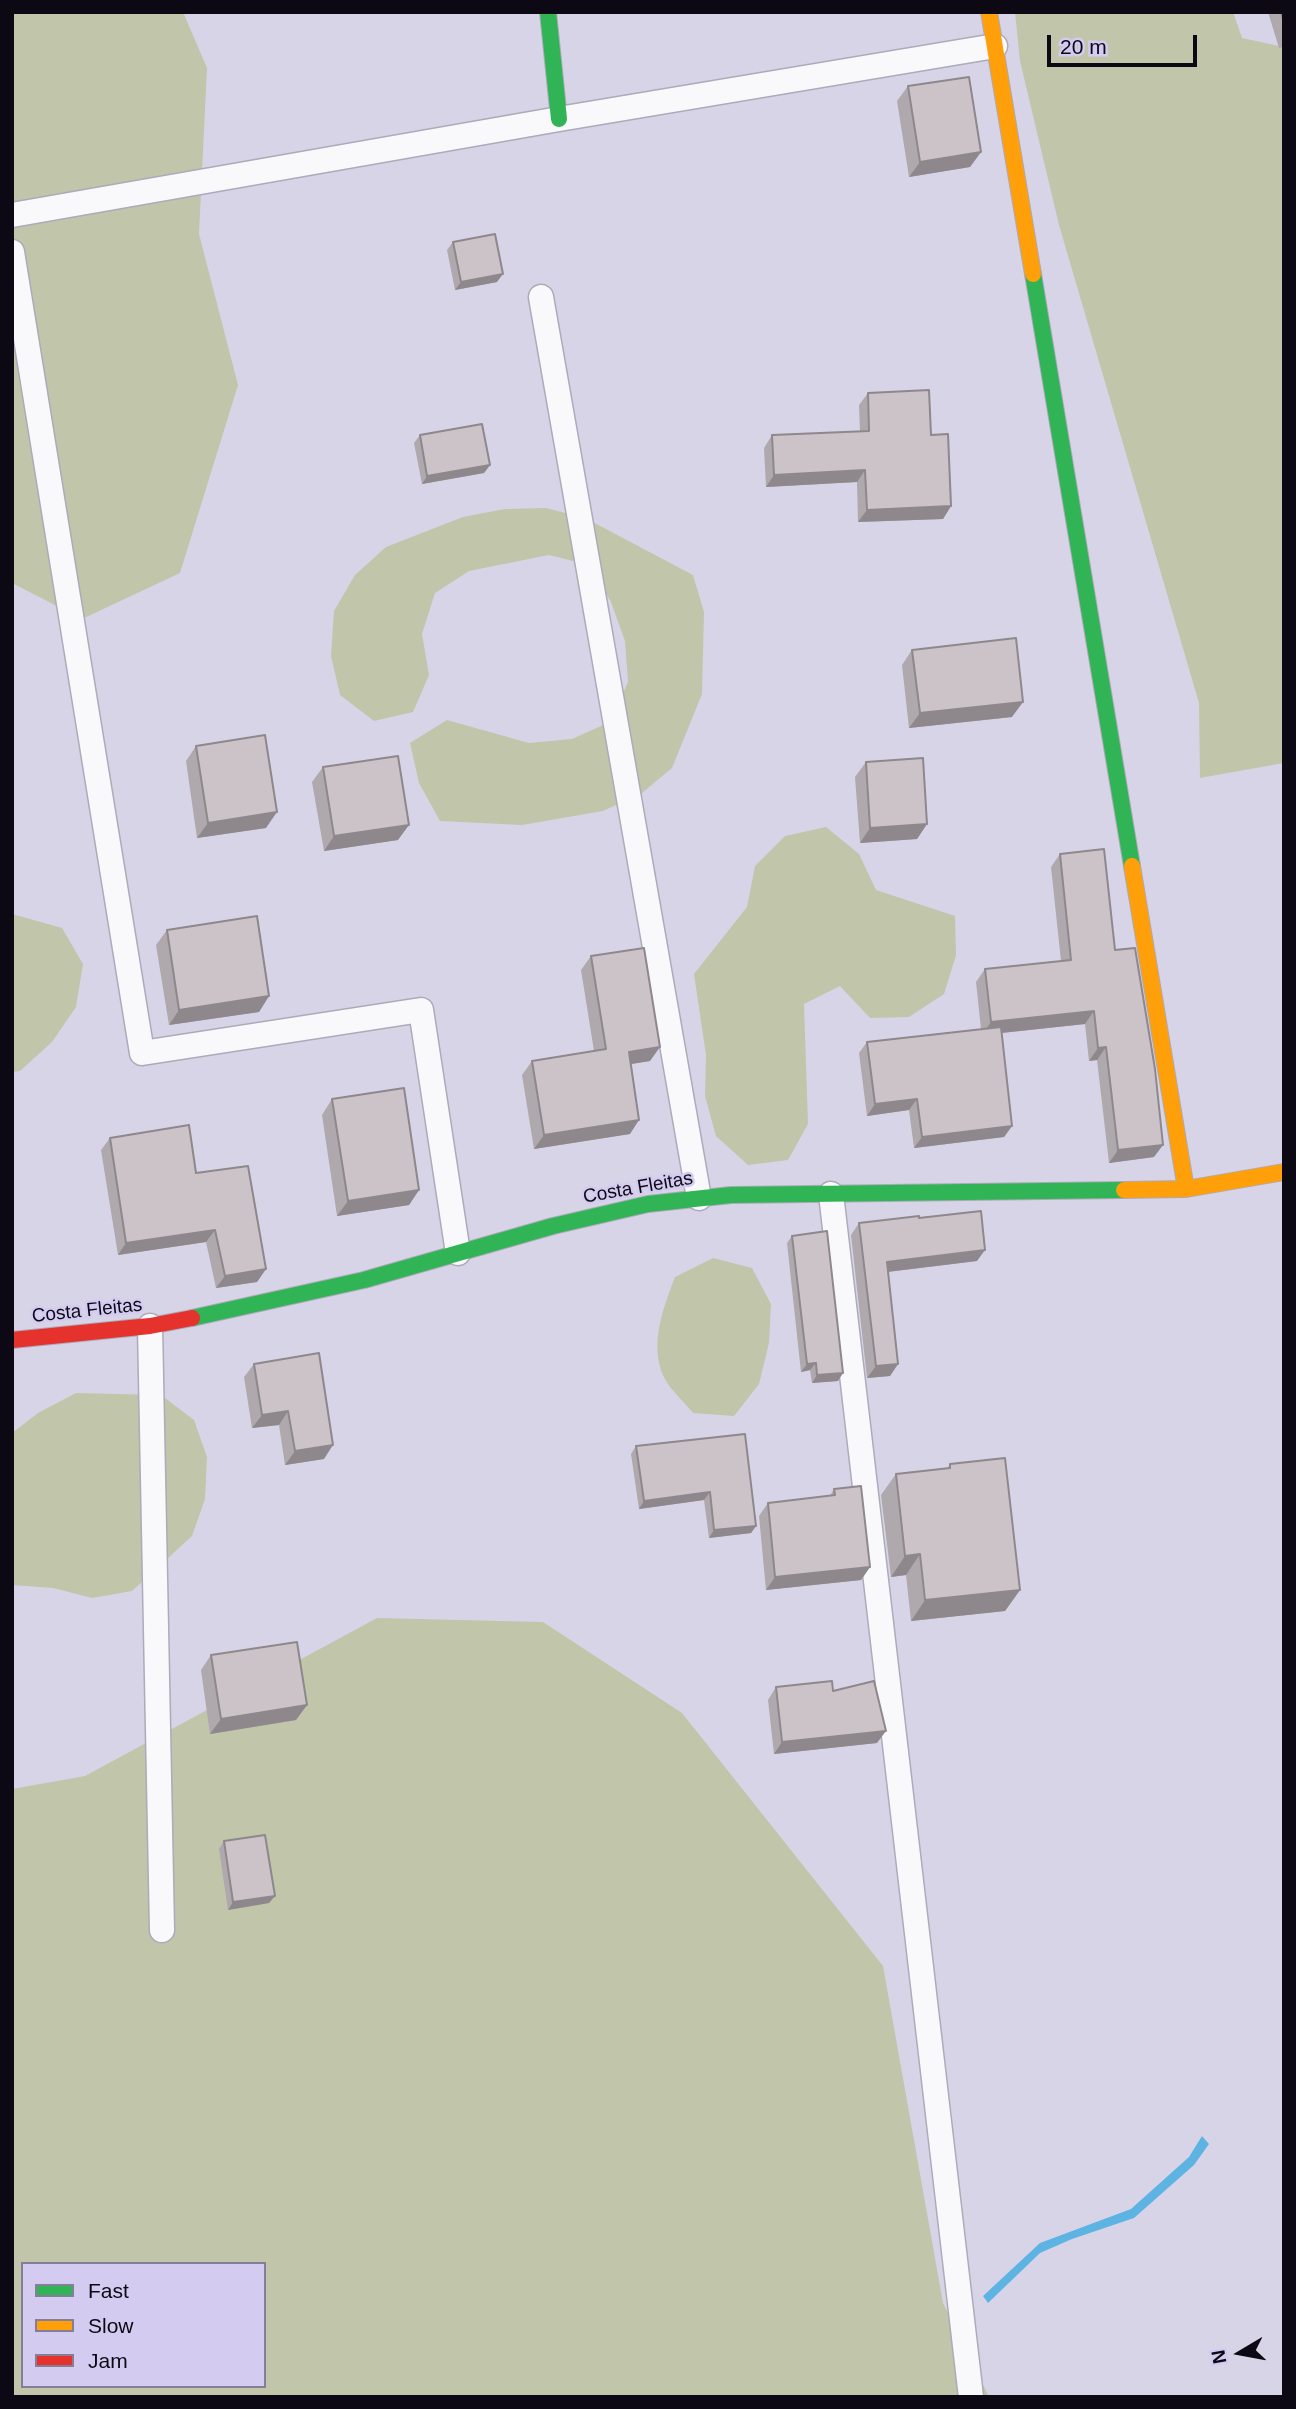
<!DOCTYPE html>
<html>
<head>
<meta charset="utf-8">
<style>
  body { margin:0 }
  #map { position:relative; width:1296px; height:2409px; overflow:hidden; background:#d8d4e8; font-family:Arial,sans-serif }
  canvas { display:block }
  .frame { position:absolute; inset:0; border:14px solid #0c0915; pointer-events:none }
  .legend { position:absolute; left:21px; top:2262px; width:245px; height:126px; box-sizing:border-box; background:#d4ccf0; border:2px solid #847e98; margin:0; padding:9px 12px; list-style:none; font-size:21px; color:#0c0915 }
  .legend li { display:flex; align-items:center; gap:14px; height:35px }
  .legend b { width:35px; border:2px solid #847e98 }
  .north { position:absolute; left:1205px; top:2318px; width:70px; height:70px; -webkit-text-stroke:5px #d4ccf0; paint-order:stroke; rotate:260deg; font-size:19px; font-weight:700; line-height:28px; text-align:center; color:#0c0915 }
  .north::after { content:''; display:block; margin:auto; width:24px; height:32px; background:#0c0915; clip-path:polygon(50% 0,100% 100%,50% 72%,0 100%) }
  .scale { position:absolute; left:1047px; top:35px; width:150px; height:32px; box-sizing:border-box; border:4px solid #0c0915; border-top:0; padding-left:9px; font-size:21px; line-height:24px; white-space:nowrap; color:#0c0915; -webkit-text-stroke:5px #d4ccf0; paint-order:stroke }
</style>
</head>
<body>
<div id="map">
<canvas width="1296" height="2409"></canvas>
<div class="frame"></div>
<ul class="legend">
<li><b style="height:9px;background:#30b455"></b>Fast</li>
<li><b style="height:9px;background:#ff9f0a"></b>Slow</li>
<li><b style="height:9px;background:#e5322d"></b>Jam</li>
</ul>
<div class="north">N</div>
<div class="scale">20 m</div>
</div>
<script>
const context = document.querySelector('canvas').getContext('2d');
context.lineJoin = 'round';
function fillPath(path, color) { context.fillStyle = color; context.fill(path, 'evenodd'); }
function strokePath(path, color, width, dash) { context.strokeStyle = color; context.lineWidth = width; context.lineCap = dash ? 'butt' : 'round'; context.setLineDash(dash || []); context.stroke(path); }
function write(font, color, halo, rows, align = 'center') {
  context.font = font + ' Arial,sans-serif'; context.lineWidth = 5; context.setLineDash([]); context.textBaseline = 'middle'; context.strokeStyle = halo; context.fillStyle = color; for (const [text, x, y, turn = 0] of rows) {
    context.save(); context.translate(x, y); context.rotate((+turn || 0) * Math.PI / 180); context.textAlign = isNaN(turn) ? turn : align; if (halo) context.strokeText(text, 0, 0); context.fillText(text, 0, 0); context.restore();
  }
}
const green = new Path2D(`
  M12,12H183L207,68L199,234L238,385L180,573L82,619L12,583Z
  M1015,12H1233L1242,38L1284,47V763L1200,778L1199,703L1059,225L1020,61Z
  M546,508L585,518L693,575L704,612L702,694L672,768L642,793L603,811L522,825L440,821L419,783L410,743L447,720L529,743L572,739L610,722L628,682L625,641L611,602L589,565L549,555L469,571L435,593L422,634L429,675L413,712L374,721L340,695L331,656L334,611L355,575L386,547L463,517L505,509Z
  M826,827L859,854L876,890L955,916L956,955L944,994L909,1017L870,1018L840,986L804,1004L808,1124L788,1160L748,1165L716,1136L705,1096L706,1055L694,974L747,907L755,866L785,836Z
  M12,914L62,928L83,964L76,1007L52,1042L20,1071L12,1072Z
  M713,1258L752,1268L771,1304L769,1343L759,1384L734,1416L693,1413C685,1403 675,1394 668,1384C646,1351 663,1309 675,1277Z
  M76,1393L161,1395L194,1420L207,1457L205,1499L192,1536L132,1591L92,1598L53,1588L12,1585V1433L38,1413Z
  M377,1618L543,1622L682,1713L883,1966L943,2303L989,2397H12V1789L85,1776ZM23,2264H264V2386H23Z`);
const water = new Path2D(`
  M1202,2136L1209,2144L1194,2165L1134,2218L1072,2239L1040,2253L988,2303L983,2296L1040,2243L1131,2209L1189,2157Z`);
const lane = new Path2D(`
  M12,215L559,119L995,46
  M12,252L142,1053L421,1010L458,1253
  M541,297L699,1198
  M831,1194L971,2397
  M150,1326L162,1930`);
const fast = new Path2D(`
  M548,12L559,119
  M1033,274L1132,866
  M192,1318L364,1280L553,1226L648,1204L731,1195L1124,1190`);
const slow = new Path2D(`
  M989,12L1033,274
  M1132,866L1186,1189
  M1124,1190L1186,1189L1284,1172`);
const jam = new Path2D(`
  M12,1340L150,1326L192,1318`);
const wall = new Path2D(`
  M1268,12H1284V47L1279,48Z
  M908,86L981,152L970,167L909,177L897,101Z
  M453,242L497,282L455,290L447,250Z
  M868,393L931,435L951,506L943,519L858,522L857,482L766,487L764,448L772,435L860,432L859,405Z
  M420,435L490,465L484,473L422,484L414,443Z
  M912,650L1012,717L909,728L902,665Z
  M196,746L266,828L197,838L186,761Z
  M866,762L927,824L917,839L860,843L855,777Z
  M323,767L398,840L324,851L312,782Z
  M1060,854L1115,950L1154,1157L1109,1163L1097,1060L1089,1061L1085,1024L1002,1033L1012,1126L1004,1137L914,1148L909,1110L867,1116L859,1053L867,1042L981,1029L976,982L985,969L1061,961L1051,867Z
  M167,930L269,996L259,1012L169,1025L156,945Z
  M591,956L650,1061L631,1064L630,1134L534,1149L522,1075L532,1061L594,1051L581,970Z
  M332,1099L419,1190L409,1205L337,1216L322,1115Z
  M110,1138L196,1173L266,1269L257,1282L216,1288L206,1242L118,1255L101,1150Z
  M919,1218L977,1261L888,1272L898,1364L890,1376L867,1378L851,1235L859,1223Z
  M792,1236L838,1381L812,1383L810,1370L801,1372L787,1243Z
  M254,1364L324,1459L285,1465L279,1425L252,1428L244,1377Z
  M745,1434L756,1526L751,1533L709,1538L704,1500L639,1509L631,1454L636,1446Z
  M950,1464L1020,1590L1005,1611L911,1621L906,1575L891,1577L881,1495L896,1474L947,1469Z
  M834,1489L870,1567L861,1580L766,1590L759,1516L768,1503L830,1496Z
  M211,1655L307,1705L296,1720L210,1734L201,1670Z
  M776,1687L833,1691L877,1743L774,1754L768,1700Z
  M224,1841L275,1896L269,1903L228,1910L219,1849Z`);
const shadedWall = new Path2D(`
  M981,152L970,167L909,177L920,162Z
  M503,274L497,282L455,290L461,282Z
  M490,465L484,473L422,484L427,476Z
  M865,470L857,482L766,487L774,475Z
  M951,506L943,519L858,522L867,510Z
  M1023,702L1012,717L909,728L920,713Z
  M277,812L266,828L197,838L208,823Z
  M927,824L917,839L860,843L870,828Z
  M409,825L398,840L324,851L334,836Z
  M269,996L259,1012L169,1025L179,1010Z
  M1094,1011L1085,1024L982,1035L991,1022Z
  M660,1047L650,1061L619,1066L629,1052Z
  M1106,1047L1097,1060L1089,1061L1098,1048Z
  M917,1099L909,1110L867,1116L875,1104Z
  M639,1120L630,1134L534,1149L544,1135Z
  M1012,1126L1004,1137L914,1148L922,1137Z
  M1163,1145L1154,1157L1109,1163L1118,1150Z
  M419,1190L409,1205L337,1216L348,1201Z
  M215,1230L206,1242L118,1255L126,1243Z
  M985,1250L977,1261L878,1273L887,1262Z
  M266,1269L257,1282L216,1288L225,1276Z
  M816,1363L810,1370L801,1372L807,1364Z
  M898,1364L890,1376L867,1378L876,1366Z
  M843,1373L838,1381L812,1383L817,1375Z
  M288,1411L279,1425L252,1428L262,1415Z
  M333,1445L324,1459L285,1465L295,1451Z
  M710,1492L704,1500L639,1509L644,1501Z
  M756,1526L751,1533L709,1538L714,1530Z
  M920,1554L906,1575L891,1577L905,1556Z
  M870,1567L861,1580L766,1590L775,1577Z
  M1020,1590L1005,1611L911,1621L925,1600Z
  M307,1705L296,1720L210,1734L221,1719Z
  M886,1731L877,1743L774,1754L782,1742Z
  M275,1896L269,1903L228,1910L233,1902Z`);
const building = new Path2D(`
  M1281,12H1284V23Z
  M969,77L981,152L920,162L908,86Z
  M495,234L503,274L461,282L453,242Z
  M929,390L931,435L948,434L951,506L867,510L865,470L774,475L772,435L869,431L868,393Z
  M482,424L490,465L427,476L420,435Z
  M1016,638L1023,702L920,713L912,650Z
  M265,735L277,812L208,823L196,746Z
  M398,756L409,825L334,836L323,767Z
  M923,758L927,824L870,828L866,762Z
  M1104,849L1115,950L1135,948L1155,1069L1163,1145L1118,1150L1106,1047L1098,1048L1094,1011L991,1022L985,969L1071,960L1060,854Z
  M257,916L269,996L179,1010L167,930Z
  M644,948L660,1047L629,1052L639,1120L544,1135L532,1061L606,1049L591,956Z
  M1001,1027L1012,1126L922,1137L917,1099L875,1104L867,1042Z
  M404,1088L419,1190L348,1201L332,1099Z
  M189,1125L196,1173L248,1166L266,1269L225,1276L215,1230L126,1243L110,1138Z
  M981,1211L985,1250L887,1262L898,1364L876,1366L859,1223L919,1216V1218Z
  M827,1231L843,1373L817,1375L816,1363L807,1364L792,1236Z
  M319,1353L333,1445L295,1451L288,1411L262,1415L254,1364Z
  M745,1434L756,1526L714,1530L710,1492L644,1501L636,1446Z
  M1005,1458L1020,1590L925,1600L920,1554L905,1556L896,1474L950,1468V1464Z
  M861,1486L870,1567L775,1577L768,1503L835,1495L834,1489Z
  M297,1642L307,1705L221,1719L211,1655Z
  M832,1681L833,1691L874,1681L886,1731L782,1742L776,1687Z
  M265,1835L275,1896L233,1902L224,1841Z`);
const streetNames = [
  ["Costa Fleitas",638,1188,-10],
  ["Costa Fleitas",87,1311,-6]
];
fillPath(green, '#c1c5aa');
fillPath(water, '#5db3e2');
strokePath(lane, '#adaab9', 27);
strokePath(fast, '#adaab9', 18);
strokePath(slow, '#adaab9', 18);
strokePath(jam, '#adaab9', 18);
strokePath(lane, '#f9f9fc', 24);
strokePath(fast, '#30b455', 16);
strokePath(slow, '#ff9f0a', 16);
strokePath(jam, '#e5322d', 16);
fillPath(wall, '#afa8ac');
fillPath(shadedWall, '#8e888c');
fillPath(building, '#cbc3c8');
strokePath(building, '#8e888c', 2);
write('19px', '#0c0915', '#d4ccf0', streetNames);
</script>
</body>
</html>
